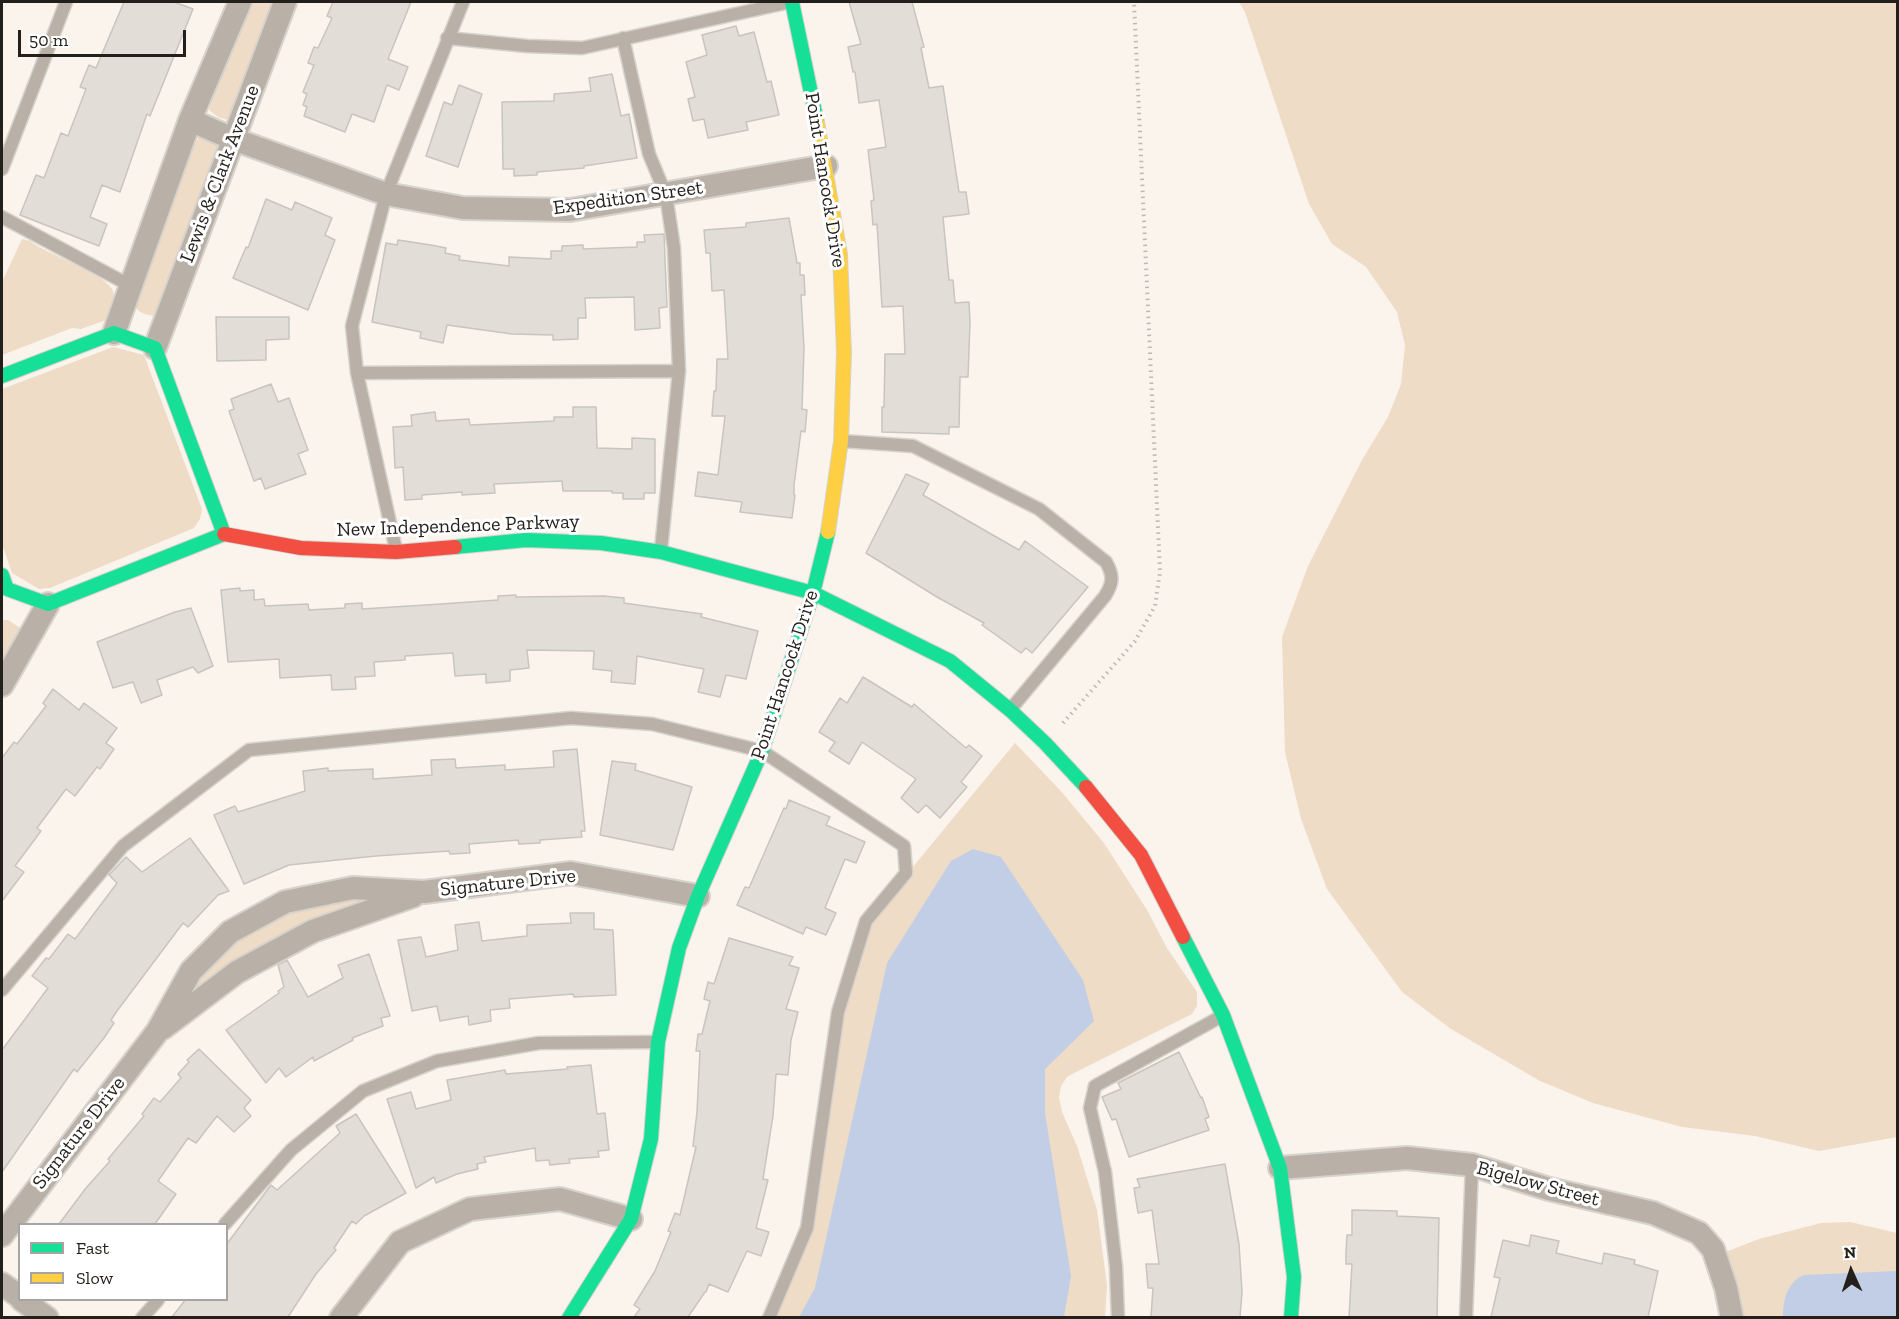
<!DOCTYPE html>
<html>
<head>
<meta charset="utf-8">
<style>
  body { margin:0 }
  #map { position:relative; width:1899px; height:1319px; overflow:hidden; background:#faf4ed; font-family:"Zilla Slab",serif }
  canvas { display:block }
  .frame { position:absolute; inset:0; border:3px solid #231f1b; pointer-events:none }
  .legend { position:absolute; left:18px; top:1223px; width:210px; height:78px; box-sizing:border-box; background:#fff; border:2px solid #a7a5a4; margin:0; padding:8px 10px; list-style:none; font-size:18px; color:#231f1b }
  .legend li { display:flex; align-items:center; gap:12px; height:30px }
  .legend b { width:30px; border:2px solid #a7a5a4 }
  .north { position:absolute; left:1821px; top:1241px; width:60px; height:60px; -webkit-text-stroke:4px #fff; paint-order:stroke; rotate:357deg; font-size:16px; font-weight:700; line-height:24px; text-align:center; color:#231f1b }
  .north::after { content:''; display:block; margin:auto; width:21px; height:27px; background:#231f1b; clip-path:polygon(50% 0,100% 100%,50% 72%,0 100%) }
  .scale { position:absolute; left:18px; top:30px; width:168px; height:27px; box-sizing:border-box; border:3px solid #231f1b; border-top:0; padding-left:8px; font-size:18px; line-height:21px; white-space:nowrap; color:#231f1b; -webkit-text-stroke:4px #fff; paint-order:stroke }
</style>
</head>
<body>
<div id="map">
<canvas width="1899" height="1319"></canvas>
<div class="frame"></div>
<ul class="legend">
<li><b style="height:8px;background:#16e098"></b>Fast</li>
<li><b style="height:8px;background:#ffcf43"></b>Slow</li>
</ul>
<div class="north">N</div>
<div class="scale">50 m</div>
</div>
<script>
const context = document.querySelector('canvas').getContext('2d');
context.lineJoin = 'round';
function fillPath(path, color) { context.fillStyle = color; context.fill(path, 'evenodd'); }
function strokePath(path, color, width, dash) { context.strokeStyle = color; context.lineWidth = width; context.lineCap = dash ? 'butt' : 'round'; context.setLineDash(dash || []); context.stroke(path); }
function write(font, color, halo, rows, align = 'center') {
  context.font = font + ' "Zilla Slab",serif'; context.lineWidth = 6; context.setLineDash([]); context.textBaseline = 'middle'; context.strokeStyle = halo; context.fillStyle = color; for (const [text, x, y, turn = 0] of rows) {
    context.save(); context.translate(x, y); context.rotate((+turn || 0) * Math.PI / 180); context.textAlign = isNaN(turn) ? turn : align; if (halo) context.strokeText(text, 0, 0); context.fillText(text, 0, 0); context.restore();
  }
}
const green = new Path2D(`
  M251,2H282L231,120H228L218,117L209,110L211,103Z
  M1239,2H1897V1137L1819,1151L1755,1136L1682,1127L1593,1103L1540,1081L1451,1029L1402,992L1327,889L1301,819L1285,752L1282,637L1308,566L1362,460L1388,417L1401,384L1405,345L1397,312L1366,267L1332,244L1309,204L1245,12Z
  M201,136L223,145L156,315C146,317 135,311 133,301L196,141Z
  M22,239L30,241C46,254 107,274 113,291C116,299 111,311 109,319L81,329L72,328L2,355V282Z
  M113,347L144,355L202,509L200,519L194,528L50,588L39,589L12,573L2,544V389Z
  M2,620H8L22,629L2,673Z
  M1015,743L1060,790L1104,843L1147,910L1167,948L1197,992V1006L1192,1014L1078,1071L1067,1077L1061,1086L1059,1097L1062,1112L1077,1146L1097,1210L1107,1285L1105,1317L771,1318L808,1230L843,1009L869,926L893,891Z
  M375,897L216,983L180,997L228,945L281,914L317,903Z
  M1850,1222L1897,1233V1317H1743L1736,1278L1723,1253L1759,1239L1821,1223Z`);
const water = new Path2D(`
  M973,849L1001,857L1083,980L1094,1021L1045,1069V1113L1071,1276L1064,1317H799L815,1288L887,963L951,861Z
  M1897,1271V1317H1783C1783,1300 1787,1282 1804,1275Z`);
const building = new Path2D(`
  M124,2H174L193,9L150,116L147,114L120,192L102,185L90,217L107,224L99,246L20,215L36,175L44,178L61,133L68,136L86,89L80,87L89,65L96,68Z
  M333,2H411L388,59L408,67L399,90L387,85L374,122L352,114L345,132L304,116L307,107L303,105L307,94L303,92L314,65L308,63L314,47L318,48L332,18L327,16Z
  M849,2H912L924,47L921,48L929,88L943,86L959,192H966L969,214L943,217L949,280H953L955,303L969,302L970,322L968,377H960L959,427H949V434L882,432V407H884L885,354H905L903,306L882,307L877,224L873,225L871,201L874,200L868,150L886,147L879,100L859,103L855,72H853L848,47L861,44Z
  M736,26L739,36L754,32L767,82L771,81L779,115L746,122L748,130L708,138L704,119L693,121L688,99L695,97L686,62L707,55L702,35Z
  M612,74L621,116L629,114L637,158L584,166V168L537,172V175L514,176V169H503L502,102L554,101V94L591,91L589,78Z
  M459,85L482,94L458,167L426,156L444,102L452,105Z
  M266,199L292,210L295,202L332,218L325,235L335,240L308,310L233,278L246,247L248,248Z
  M789,218L797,263H800V275H804L805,295H801L804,348L802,409L807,410L805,432L801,431L794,485V495H795L792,518L740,512L742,502L695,496L698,472L718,475L725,416H712L714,391H716L717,359H728L724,290L712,291L710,253H706L704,230L746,227V223Z
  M664,234L667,307L659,308L660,328L635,330L634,297L585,298L586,318H578V339L553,340V335L512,334L447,325L443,343L420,338L421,332L372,322L386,243L397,245L398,240L431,245L446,248L445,253L460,256L459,260L509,266V257L551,259V251H562V246L583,245V249L637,247V242H645L644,235Z
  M216,317H289V339L266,340V360L217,361Z
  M271,384L278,402L289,398L308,450L298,454L306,474L265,489L261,478L254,481L229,411L234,409L231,399Z
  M573,407H596L597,448L632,449V438L655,439V493H644V499H623V493H612V491H563L562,481L494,484L495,493L462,495V492L422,495V499L405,500L403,467L395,468L393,427L412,426L411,415L435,412L436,421L469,419L470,425L554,421V417H573Z
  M906,474L929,484L923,495L1019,550L1025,541L1088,587L1032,653L1026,648L1021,653L982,625L984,623L937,597L866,553Z
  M240,588V591L254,590V600L264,599L265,606L308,604L309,610L345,608V604L362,603V609L441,604L498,600V596L516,595V597L604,596L624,598V603L702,614L701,617L758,631L746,679L726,675L720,697L698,692L704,669L637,656L635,684L611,682L612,671L593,669L594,651L527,650L529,668L510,670V681L486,683V674L455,676L453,653L405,656V660L374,662L375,676L355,677L356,689L332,690L331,675L280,678L279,659L228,662L221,590Z
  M191,608L213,666L198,673L193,667L157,680L162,695L141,703L133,682L113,688L97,642L175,612Z
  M863,677L912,707L914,704L966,748L969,745L982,756L961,782L967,787L940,818L926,805L918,813L901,798L916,779L862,742L849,764L829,751L835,742L819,732L840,698L847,703Z
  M53,689L79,710L84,703L117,728L106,743L114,749L100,769L97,767L75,796L66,789L37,828L41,831L15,866L24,872L2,901V758L14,742L17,744L46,706L43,703Z
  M577,749L585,831H581L582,837L540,840V843L519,844L518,840L469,844L470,853L450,854L449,851L376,856L289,865L244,884L214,815L235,806L238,812L305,791L303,771L328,768V771L373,769V779L432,775L431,760L455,759L456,768L505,765V770L554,767L553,751Z
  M612,761L636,764L635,770L692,787L673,850L600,835Z
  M789,800L830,817L826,825L865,842L856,863L845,859L825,908L836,913L826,935L806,927L803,934L737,905L745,887L749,888L784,808L786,809Z
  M190,838L229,891L218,895L188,927L183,923L117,1011L111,1020L114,1023L104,1038L77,1072L74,1069L2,1172V1050L48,988L32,976L46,958L49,959L68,934L75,939L117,883L109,875L126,857L142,872Z
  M570,913H594V929L613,930L616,995L574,997L573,994L509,999L510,1008L490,1010L491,1021L469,1025L468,1016L440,1021L437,1006L412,1011L398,940L421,937L426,957L458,950L455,925L479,922L482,941L527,936V925L571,923Z
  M729,938L793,957L789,965L799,968L786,1009L798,1012L791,1040L788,1075L776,1074L773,1116L763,1179L768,1180L756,1228L769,1232L761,1256L747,1251L728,1292L709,1284L706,1292H705L688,1317H634L640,1309L634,1305L655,1271L671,1232L668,1231L675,1213L680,1215L696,1147L693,1146L697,1112L700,1051H696L698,1034H702L710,1001L704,999L708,982L714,984Z
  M369,954L390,1016L381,1018L383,1026L352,1038L353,1040L314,1061L313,1057L286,1077L279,1068L266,1083L226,1030L279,993L278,991L284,987L278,965L287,960L308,997L343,978L338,965Z
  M199,1049L251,1100L244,1108L251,1116L234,1132L217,1116L196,1143L188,1138L158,1181L176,1194L155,1224H59L86,1188L110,1161L108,1159L144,1116L142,1114L154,1098L160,1102L181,1078L178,1074L189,1062L187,1060Z
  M1179,1052L1201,1098L1202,1097L1209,1117L1205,1119L1209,1130L1129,1157L1116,1119L1112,1120L1102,1097L1121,1089L1118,1083Z
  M591,1065L597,1114L605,1113L609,1150L598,1151L599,1157L569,1159L570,1163L550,1165L549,1160L536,1161L535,1148L484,1157L486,1162L477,1164L478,1169L457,1174L436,1183L434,1177L416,1188L387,1099L411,1092L416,1109L451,1100L447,1080L505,1070L506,1074L568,1069L567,1067Z
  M356,1114L406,1193L364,1216L356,1224L352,1221L334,1248L336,1250L316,1274L288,1317H172L186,1299H226V1245L271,1185L277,1190L340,1133L336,1126Z
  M1225,1164L1239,1244L1242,1292L1240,1317H1151L1153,1288H1148L1146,1264H1159L1152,1210L1138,1213L1134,1188L1140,1187L1137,1179Z
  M1352,1210L1397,1211V1216L1439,1218L1437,1317H1349L1352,1264H1346V1253L1347,1235H1352Z
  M1531,1235L1559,1241L1556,1253L1602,1264L1604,1253L1635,1260L1634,1264L1658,1271L1648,1317H1491L1500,1278L1494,1277L1503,1240L1529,1246Z`);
const path = new Path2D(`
  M1063,723L1135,641L1155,606L1160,572L1134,2`);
const lane = new Path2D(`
  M447,38L527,46L582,48L790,2
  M623,38L649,154L666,195L674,248L679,371L661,550
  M2,169L66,2
  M2,217L131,286
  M357,373L679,371
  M842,441L913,446L1039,509L1106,562C1114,576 1113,583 1105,596L1010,710
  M396,550L357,373L352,326L386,194L463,2
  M2,990L123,846L249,750L571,718L652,724L762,751L904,846L906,873L866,921L838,1012L807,1228L769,1318
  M225,1224L291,1150L363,1091L437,1061L539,1043L657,1042
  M142,1318L158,1300
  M1118,1318L1116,1267L1105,1172L1090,1108L1095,1086L1222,1016
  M1466,1318L1472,1165`);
const street = new Path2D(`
  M190,120L233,139L386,194L463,208L570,210L826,166
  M114,333L190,120L240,2
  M155,348L285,2
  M2,685L48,604
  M163,1028L237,972L313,931L413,896
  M1280,1168L1407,1158L1472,1165L1549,1189L1653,1213L1699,1233L1713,1249L1726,1288L1732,1318
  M2,1235L157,1032L191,971L230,932L285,902L353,888L424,892L571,873L698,896
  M2,1284L20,1297
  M22,1300L47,1318
  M341,1318L400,1242L470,1209L560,1199L631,1219`);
const fast = new Path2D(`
  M792,2L817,122
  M2,376L114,333L155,348L224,534L48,604L7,589L2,575
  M455,547L526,540L601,543L661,552L813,593L950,661L1010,710L1045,743L1086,787
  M1183,937L1223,1015L1280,1168L1294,1277L1291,1318
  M569,1318L631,1219L651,1139L658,1042L679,948L698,896L762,751L813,593L828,532`);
const slow = new Path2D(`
  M817,122L840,254L844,353L841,441L828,532`);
const jam = new Path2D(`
  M224,534L301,548L396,552L455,547
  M1086,787L1141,855L1183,937`);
const streetNames = [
  ["Lewis & Clark Avenue",220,174,-69],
  ["Point Hancock Drive",825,180,81],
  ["Expedition Street",628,198,-8],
  ["New Independence Parkway",458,526,-2],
  ["Point Hancock Drive",785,675,-72],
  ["Signature Drive",508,883,-6],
  ["Signature Drive",79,1133,-52],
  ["Bigelow Street",1538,1184,15]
];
fillPath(green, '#eedcc6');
fillPath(water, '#c2cde6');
fillPath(building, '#e2ddd7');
strokePath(building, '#c8c4be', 1.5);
strokePath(lane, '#d7d2cc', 15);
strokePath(street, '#d7d2cc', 26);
strokePath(fast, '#d7d2cc', 16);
strokePath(slow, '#d7d2cc', 16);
strokePath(jam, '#d7d2cc', 16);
strokePath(path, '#beb8b2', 4, [1.5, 4.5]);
strokePath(lane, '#b9b1a7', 12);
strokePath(street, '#b9b1a7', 22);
strokePath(fast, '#16e098', 14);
strokePath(slow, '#ffcf43', 14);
strokePath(jam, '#f24e42', 14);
write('20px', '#231f1b', '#fff', streetNames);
</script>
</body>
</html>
